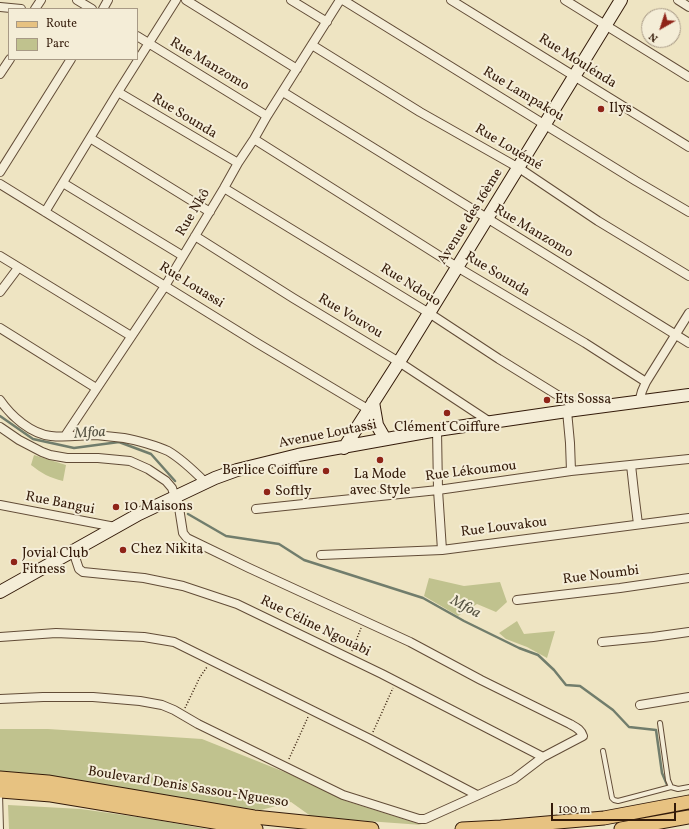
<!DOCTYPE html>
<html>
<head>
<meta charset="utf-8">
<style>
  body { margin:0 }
  #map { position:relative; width:689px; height:829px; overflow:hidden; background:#eee4c2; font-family:Vollkorn,serif }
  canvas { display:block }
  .legend { position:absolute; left:8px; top:8px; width:130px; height:52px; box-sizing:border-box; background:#f4edd7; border:1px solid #a79985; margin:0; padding:5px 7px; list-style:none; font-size:12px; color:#331a09 }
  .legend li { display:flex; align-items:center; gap:8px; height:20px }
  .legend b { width:20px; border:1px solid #a79985 }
  .north { position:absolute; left:641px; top:8px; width:40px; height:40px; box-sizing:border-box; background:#f4edd7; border:1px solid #a79985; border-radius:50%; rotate:219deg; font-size:11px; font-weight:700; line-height:16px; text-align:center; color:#331a09 }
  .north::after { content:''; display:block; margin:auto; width:14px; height:18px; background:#8f2418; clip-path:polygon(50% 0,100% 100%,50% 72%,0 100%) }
  .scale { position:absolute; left:551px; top:803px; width:125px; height:18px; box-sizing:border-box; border:2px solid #331a09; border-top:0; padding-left:5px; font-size:12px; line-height:14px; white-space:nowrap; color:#331a09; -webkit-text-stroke:3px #f4edd7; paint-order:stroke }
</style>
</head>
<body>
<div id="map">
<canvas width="689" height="829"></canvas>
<ul class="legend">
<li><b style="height:5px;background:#e7c281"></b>Route</li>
<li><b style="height:11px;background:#c0c28e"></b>Parc</li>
</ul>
<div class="north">N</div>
<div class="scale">100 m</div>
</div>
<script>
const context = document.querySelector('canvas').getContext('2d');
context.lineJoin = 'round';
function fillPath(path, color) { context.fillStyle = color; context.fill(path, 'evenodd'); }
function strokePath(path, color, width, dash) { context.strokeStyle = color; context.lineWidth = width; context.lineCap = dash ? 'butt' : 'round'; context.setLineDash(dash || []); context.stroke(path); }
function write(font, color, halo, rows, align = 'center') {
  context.font = font + ' Vollkorn,serif'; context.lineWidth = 4; context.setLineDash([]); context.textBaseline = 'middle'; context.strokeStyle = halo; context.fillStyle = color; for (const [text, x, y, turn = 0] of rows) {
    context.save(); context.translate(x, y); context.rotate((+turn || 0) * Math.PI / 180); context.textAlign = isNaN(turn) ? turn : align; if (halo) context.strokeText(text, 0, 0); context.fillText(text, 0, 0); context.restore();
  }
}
const green = new Path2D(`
  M34,455L66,465L63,481C50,478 41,473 31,465Z
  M429,578L464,586L500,582L507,602L496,612L477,604L458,616L424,596Z
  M517,621L524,634L555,631L547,658L527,647L506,639L499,633Z
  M0,729H48L202,739L287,773L346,801L422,825L312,817L291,802L261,810L0,777Z
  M8,805L81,809L151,819L207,829H9Z`);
const stream = new Path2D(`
  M0,416L33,439L74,448L119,442L151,454L175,481
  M188,514L226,536L279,544L304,560L423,598L464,621L519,648L538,655L554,670L566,685L580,686L613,710L629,727L656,730L662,773L668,787`);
const path = new Path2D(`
  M352,651L361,628
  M185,708L200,677L207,667
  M373,732L393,688
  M289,759L308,717`);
const service = new Path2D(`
  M660,723L668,780L671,787L678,789L689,787
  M603,751L612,798L614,800L618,801L671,787
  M0,794L1,829`);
const minor = new Path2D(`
  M77,0L92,9
  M186,0L297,69
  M291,0L327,22
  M343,0L636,181L689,212
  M451,0L689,147
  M565,0L689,77
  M678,0L689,7
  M0,7L21,9
  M35,9L41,0
  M103,9L108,0
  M137,36L267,116
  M312,45L420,112L519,168L598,221L689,276
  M0,74L10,59
  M118,92L238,163
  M283,92L689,343
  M90,138L210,212
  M254,139L457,267L585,343L646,382
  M0,172L71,59
  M63,183L183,256
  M0,184L165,286L257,343L371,411
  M224,188L429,313L499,359L580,409
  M45,212L118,92L176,0
  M195,236L293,298L399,362L490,422
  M0,256L131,336
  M0,292L18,268
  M0,328L96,388
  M0,400C11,416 31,434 51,436C66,438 81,435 96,435C105,436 115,437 124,438C136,440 157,446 168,451C180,458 195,472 205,482
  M639,402L642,391L646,382L689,313
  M567,411L570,443L571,471
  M0,427L19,440L42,452L50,455L67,458H98L130,461L148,469L166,481L172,488L175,497
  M437,430L438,490L442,550
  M65,436L165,286L224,188L238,163L254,139L267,116L340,0
  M631,465L634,492L638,524
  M0,505L115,527
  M256,509L438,490L571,471L689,459
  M73,551L79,569L83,572L144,578L183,586L237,604L382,674L543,757
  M321,555L442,550L689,518
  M517,600L620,588L689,578
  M0,637L56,633L144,637L174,642L370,739L477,795
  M602,642L653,637L689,632
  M0,699L43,697H93L140,701L162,705L174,710L198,724L343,795L419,819H425L514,779L543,757L583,736C581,729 575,727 570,724L481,680L410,642L249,568L187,538L183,533L177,495
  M640,705L689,697`);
const secondary = new Path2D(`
  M373,402L377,425L385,439
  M344,448L399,362L621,0
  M0,592L139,514L215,478L237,470L298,455L437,430L567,411L689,395`);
const primary = new Path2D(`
  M0,778L48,782L254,817L372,829
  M0,791L51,795L256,829
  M462,829L501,827L604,818L689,802
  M621,829L689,817`);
const markers = [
  [601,109,4,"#8f2418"],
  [547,400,4,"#8f2418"],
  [447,413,4,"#8f2418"],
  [380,460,4,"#8f2418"],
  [326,471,4,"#8f2418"],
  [267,492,4,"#8f2418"],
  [116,507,4,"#8f2418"],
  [123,550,4,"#8f2418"],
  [14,562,4,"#8f2418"]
];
const streetNames = [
  ["Rue Moulénda",577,62,32],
  ["Rue Manzomo",209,65,31],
  ["Rue Lampakou",523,95,31],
  ["Rue Sounda",184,117,31],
  ["Rue Louémé",508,148,31],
  ["Rue Nkô",194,213,-59],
  ["Avenue des 16ème",471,217,-58],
  ["Rue Manzomo",533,232,31],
  ["Rue Sounda",497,275,31],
  ["Rue Louassi",191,286,32],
  ["Rue Ndouo",410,286,32],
  ["Rue Vouvou",350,317,31],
  ["Avenue Loutassi",328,435,-11],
  ["Rue Lékoumou",471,472,-7],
  ["Rue Bangui",60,504,11],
  ["Rue Louvakou",504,528,-7],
  ["Rue Noumbi",601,576,-7],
  ["Rue Céline Ngouabi",315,627,26],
  ["Boulevard Denis Sassou-Nguesso",188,788,9]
];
const poiNames = [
  ["Ilys",609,109],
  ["Ets Sossa",555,400],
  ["Clément Coiffure",447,428,"center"],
  ["Berlice Coiffure",318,471,"right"],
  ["La Mode",380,475,"center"],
  ["avec Style",380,491,"center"],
  ["Softly",275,492],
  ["10 Maisons",124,507],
  ["Chez Nikita",131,550],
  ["Jovial Club",22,554],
  ["Fitness",22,570]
];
const waterNames = [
  ["Mfoa",90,434,-4],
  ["Mfoa",465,608,28]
];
fillPath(green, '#c0c28e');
strokePath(stream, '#717d6c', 2.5);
strokePath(service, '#624c37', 6);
strokePath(minor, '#624c37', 10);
strokePath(secondary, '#331a09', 14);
strokePath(primary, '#331a09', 15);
strokePath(path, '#331a09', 1.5, [1, 2]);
strokePath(service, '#f4edd7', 4);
strokePath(minor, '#f4edd7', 8);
strokePath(secondary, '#f4edd7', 12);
strokePath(primary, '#e7c281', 13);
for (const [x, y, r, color] of markers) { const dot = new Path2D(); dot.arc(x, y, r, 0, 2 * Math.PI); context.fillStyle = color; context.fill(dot); strokePath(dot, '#f4edd7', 1.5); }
write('14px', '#331a09', '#f4edd7', streetNames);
write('14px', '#331a09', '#f4edd7', poiNames, 'left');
write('italic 15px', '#575443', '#f4edd7', waterNames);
</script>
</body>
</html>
